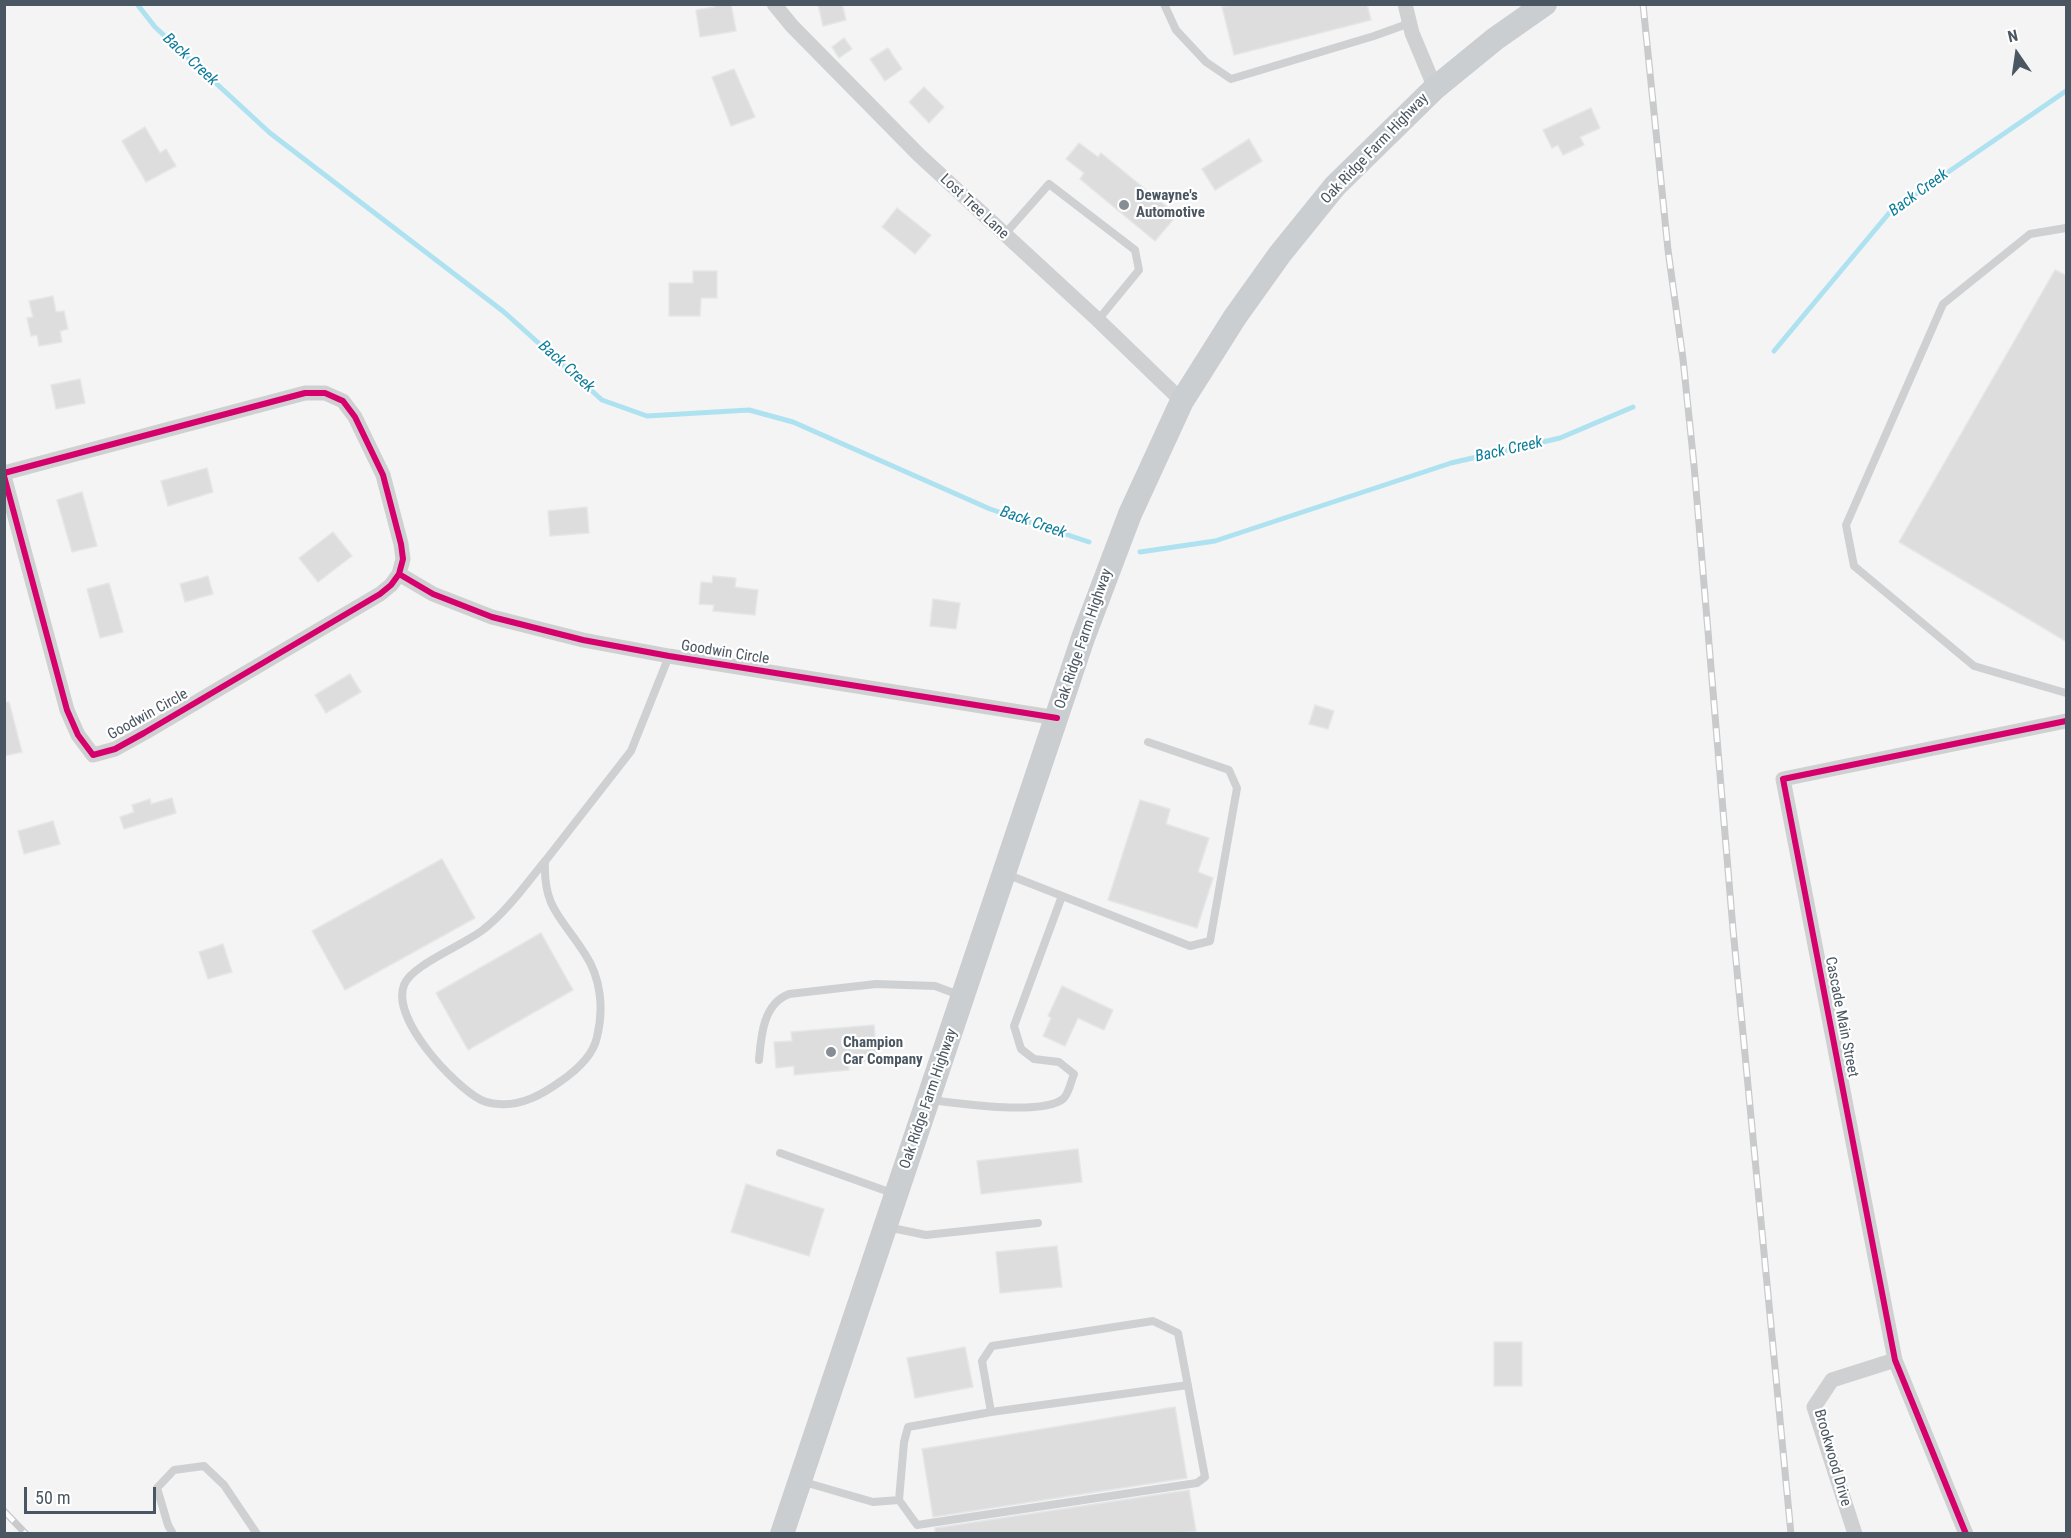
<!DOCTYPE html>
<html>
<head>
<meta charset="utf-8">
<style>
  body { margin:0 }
  #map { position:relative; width:2071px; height:1538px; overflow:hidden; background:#f4f4f4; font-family:"Roboto Condensed",sans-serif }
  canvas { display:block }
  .frame { position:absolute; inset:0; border:6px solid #4a5661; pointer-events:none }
  .north { position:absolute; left:1987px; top:24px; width:60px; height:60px; -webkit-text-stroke:4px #fff; paint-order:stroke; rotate:347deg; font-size:16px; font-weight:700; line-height:24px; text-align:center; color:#4a5661 }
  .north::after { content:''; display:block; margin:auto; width:21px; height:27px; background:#4a5661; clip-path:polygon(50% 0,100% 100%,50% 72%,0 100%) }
  .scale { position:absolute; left:24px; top:1487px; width:132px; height:27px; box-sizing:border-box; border:3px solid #4a5661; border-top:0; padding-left:8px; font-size:18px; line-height:21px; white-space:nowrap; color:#4a5661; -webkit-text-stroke:4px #fff; paint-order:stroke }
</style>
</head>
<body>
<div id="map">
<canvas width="2071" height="1538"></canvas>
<div class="frame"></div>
<div class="north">N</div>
<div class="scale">50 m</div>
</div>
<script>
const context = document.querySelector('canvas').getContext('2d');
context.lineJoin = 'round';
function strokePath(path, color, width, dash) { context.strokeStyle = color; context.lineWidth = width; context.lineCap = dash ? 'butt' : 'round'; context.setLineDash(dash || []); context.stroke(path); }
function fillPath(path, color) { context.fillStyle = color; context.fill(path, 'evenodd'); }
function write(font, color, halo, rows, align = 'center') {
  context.font = font + ' "Roboto Condensed",sans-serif'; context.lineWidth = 4.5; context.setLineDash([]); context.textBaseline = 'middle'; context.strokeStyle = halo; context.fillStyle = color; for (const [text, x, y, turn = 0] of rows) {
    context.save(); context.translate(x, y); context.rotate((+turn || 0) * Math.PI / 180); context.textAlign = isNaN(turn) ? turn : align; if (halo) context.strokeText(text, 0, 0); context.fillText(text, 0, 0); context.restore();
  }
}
const stream = new Path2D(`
  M137,4L155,27L270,133L504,312L602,400L647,416L749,410L793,422L990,509L1089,542
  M1774,351L1890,212L2066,91
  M1140,552L1215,541L1451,463L1560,438L1633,407`);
const building = new Path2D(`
  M714,4H731L736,31L700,37L696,10L715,7Z
  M818,4H842L846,20L823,26Z
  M1233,4H1367L1371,20L1234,55L1222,7Z
  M844,38L852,49L839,58L832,47Z
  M888,48L902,69L885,81L870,59Z
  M734,69L755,117L731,126L712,77Z
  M924,87L944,107L929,123L909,102Z
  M1591,108L1600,128L1580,137L1584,145L1563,155L1558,145L1552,148L1543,130Z
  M145,127L160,153L166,149L176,166L146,182L122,141Z
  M1249,139L1262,161L1215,190L1202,169Z
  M1079,143L1098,157L1101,153L1177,215L1155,241L1080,179L1084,173L1066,159Z
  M897,208L931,235L915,254L882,227Z
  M2055,270L2067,276V642L1899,542Z
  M693,271H717V298H701L700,316H669V283H693Z
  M53,296L56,312L64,311L68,329L60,331L62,342L39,346L37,335L31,336L27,318L33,317L29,301Z
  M80,379L85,403L56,409L51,385Z
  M207,468L213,492L168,506L161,481Z
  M82,492L97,546L72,552L57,500Z
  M587,507L589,533L550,536L548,511Z
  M333,532L352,556L318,582L299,558Z
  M208,576L213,594L185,602L180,584Z
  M713,576L736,578L735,587L758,590L755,615L713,611L714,605L699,604L701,582L712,583Z
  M109,583L123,632L100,638L87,589Z
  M933,599L960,603L956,629L930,626Z
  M350,674L361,692L326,713L315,695Z
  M4,702H9L22,752L4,756Z
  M1315,705L1334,711L1328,729L1309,724Z
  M172,798L176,813L124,829L120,817L134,812L132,805L150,799L151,804Z
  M1140,800L1170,809L1166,824L1209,838L1198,872L1213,878L1197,928L1108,900Z
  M53,821L60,844L24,854L18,831Z
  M442,859L475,918L345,990L312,931Z
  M541,933L573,990L468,1050L436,993Z
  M223,944L232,972L208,979L199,952Z
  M1062,986L1113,1010L1104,1030L1078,1018L1065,1046L1043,1036L1051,1018L1048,1016Z
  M874,1025L877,1060L848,1063L849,1070L794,1075V1066L776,1068L774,1042L792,1041L791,1032Z
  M1078,1149L1082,1182L981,1194L977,1161Z
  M746,1184L824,1209L809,1256L731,1232Z
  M1057,1246L1062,1287L1000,1293L996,1252Z
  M1494,1342H1522V1386H1494Z
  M965,1347L973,1387L915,1398L907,1358Z
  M1175,1407L1187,1478L933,1517L922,1449Z
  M1189,1490L1196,1531L1181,1533H935V1528Z`);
const service = new Path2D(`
  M1164,4L1176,30L1206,62L1231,79L1374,36L1410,23
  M2066,228L2030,234L1943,304L1846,525L1854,566L1974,666L2066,693
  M1004,235L1049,184L1135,250L1139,270L1098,320
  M545,861C543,909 562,917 585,954C601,978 604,1009 597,1037C593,1056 577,1070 561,1081C543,1094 522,1106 499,1104C494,1104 486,1102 481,1100C453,1085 391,1019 404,985C411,965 466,944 484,929C508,910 526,884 545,861L546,860L631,751L669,656
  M1006,874L1190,946L1210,941L1237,788L1229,770L1148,742
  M759,1060C761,1036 763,1004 789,994L876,984L935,986L959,995
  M930,1100C959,1103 1041,1116 1063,1099C1069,1094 1071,1081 1074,1074L1059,1062L1034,1059L1021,1049L1014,1026L1062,896
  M780,1153L892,1193
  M887,1227L926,1235L1038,1223
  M991,1412L1188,1385
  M804,1482L873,1502L899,1500L917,1525L1197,1483L1205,1477L1178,1333L1153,1321L992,1346L982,1361L991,1412L908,1427L904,1442L899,1500
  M173,1534L168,1525L157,1488L174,1470L204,1466L224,1485L257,1534`);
const minor = new Path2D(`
  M774,4L792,26L919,155L1098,320L1182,401
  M1405,4L1412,33L1435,88
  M4,473L305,393H325L343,401L355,417L383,475L401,544L403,559L399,574L391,585L380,594L144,733L115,749L93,755L78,735L67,710L4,476
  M399,574L433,594L492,617L583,640L669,656L1057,718
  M1855,1534L1814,1407L1832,1380L1895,1360
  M1966,1534L1895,1360L1783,779L2066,721`);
const primary = new Path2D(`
  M782,1534L1083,638L1130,514L1182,401L1235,317L1280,254L1335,186L1435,88L1495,39L1545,4`);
const rail = new Path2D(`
  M1643,4L1668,250L1683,359L1694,465L1733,929L1791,1534
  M4,1511L26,1534`);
const cycleway = new Path2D(`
  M4,473L305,393H325L343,401L355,417L383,475L401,544L403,559L399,574L391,585L380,594L144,733L115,749L93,755L78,735L67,710L4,476
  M399,574L433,594L492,617L583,640L669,656L1057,718
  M1966,1534L1895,1360L1783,779L2066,721`);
const markers = [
  [1124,205,6,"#868d94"],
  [831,1052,6,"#868d94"]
];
const streetNames = [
  ["Oak Ridge Farm Highway",1375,149,-46],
  ["Lost Tree Lane",974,207,43],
  ["Oak Ridge Farm Highway",1084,639,-71],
  ["Goodwin Circle",725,653,9],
  ["Goodwin Circle",148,715,-29],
  ["Cascade Main Street",1841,1017,79],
  ["Oak Ridge Farm Highway",929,1099,-71],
  ["Brookwood Drive",1832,1458,74]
];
const poiNames = [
  ["Dewayne's",1136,196],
  ["Automotive",1136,213],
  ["Champion",843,1043],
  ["Car Company",843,1060]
];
const waterNames = [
  ["Back Creek",190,60,43],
  ["Back Creek",1919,193,-36],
  ["Back Creek",566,367,42],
  ["Back Creek",1509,450,-13],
  ["Back Creek",1033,523,19]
];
strokePath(stream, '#aee2f0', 5);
fillPath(building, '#ddddde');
strokePath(building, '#e5e6e7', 1.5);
strokePath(service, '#ced0d2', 8);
strokePath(minor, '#ced0d2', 15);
strokePath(primary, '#caced1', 24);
strokePath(rail, '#c9cacc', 7);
strokePath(rail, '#fff', 4.5, [14]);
strokePath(cycleway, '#d6006c', 6);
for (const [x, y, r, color] of markers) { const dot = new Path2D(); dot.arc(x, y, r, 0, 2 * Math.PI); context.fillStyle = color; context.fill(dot); strokePath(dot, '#fff', 2); }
write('15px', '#4a5661', '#fff', streetNames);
write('bold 15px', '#4a5661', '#fff', poiNames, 'left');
write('italic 16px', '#0c7c9b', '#fff', waterNames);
</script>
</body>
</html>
